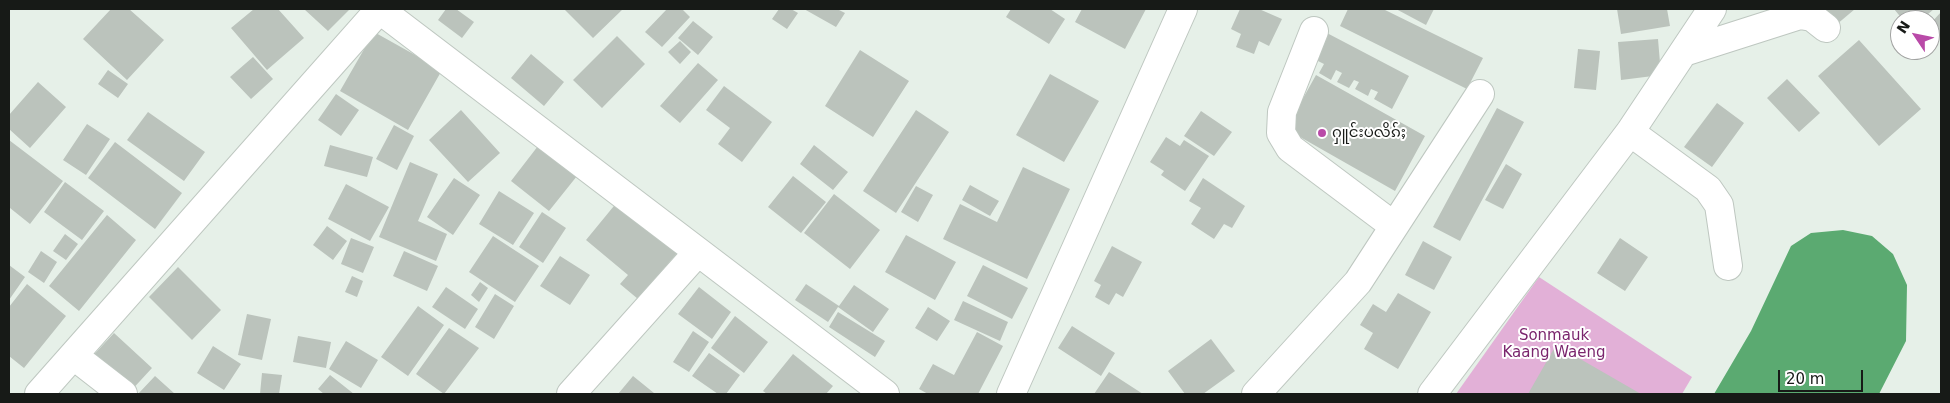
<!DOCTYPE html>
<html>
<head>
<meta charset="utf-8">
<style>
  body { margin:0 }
  #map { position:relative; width:1950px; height:403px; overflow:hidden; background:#e6f0e8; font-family:"DejaVu Sans",sans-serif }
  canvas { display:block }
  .frame { position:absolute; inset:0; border:10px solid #171a17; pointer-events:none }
  .north { position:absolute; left:1890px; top:10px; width:50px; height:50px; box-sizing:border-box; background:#fff; border:1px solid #a2a3a2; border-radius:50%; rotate:304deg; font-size:14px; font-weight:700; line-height:20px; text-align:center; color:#171a17 }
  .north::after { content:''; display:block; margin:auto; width:18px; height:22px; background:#b94aa8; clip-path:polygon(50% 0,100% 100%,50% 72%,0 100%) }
  .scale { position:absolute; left:1778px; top:370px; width:85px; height:22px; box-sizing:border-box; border:2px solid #171a17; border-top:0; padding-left:6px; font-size:15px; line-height:18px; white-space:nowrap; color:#171a17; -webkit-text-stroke:4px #fff; paint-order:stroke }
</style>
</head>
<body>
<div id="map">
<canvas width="1950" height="403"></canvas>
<div class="frame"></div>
<div class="north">N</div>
<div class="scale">20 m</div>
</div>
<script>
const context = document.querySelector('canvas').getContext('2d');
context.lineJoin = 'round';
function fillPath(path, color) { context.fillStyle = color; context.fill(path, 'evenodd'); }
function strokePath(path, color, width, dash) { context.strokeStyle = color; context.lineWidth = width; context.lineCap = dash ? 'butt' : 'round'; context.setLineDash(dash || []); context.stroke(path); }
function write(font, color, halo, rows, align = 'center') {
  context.font = font + ' "DejaVu Sans","Noto Sans Myanmar",sans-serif'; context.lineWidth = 4; context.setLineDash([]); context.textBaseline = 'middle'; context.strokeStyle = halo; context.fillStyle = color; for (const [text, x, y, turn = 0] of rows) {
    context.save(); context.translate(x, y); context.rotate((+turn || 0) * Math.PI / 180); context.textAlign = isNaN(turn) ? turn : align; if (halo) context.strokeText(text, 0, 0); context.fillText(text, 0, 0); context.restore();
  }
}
const green = new Path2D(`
  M1539,277L1692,377L1682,394H1456Z`);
const water = new Path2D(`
  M1843,230L1872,236L1893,254L1907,285L1906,341L1879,394H1714L1751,331L1791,246L1811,233Z`);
const building = new Path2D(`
  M111,9H129L164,40L127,80L83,39Z
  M254,9H278L304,38L267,70L231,28Z
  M304,9H350L328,31Z
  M446,9H456L474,22L462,38L438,20Z
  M564,9H623L593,38Z
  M667,9H682L690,17L662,47L645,32Z
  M779,9H791L798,13L787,29L772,19Z
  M804,9H837L845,13L836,27Z
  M1011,9H1050L1065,19L1049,44L1006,17Z
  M1082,9H1146L1125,49L1075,22Z
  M1240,9H1259L1282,19L1269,46L1259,41L1254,54L1236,47L1241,34L1231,29Z
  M1348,9H1383L1483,58L1467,89L1340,26Z
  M1396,9H1434L1426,25Z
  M1617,9H1667L1670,26L1621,34Z
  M1822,9H1855L1836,25Z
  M1894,9H1934L1921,20H1903Z
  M1941,12V37L1930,24Z
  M693,21L713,37L698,55L678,38Z
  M374,32L442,70L408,130L340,91Z
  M1325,32L1409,76L1392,109L1374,99L1378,92L1371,89L1368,96L1355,89L1359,82L1354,80L1349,88L1337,82L1342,73L1336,70L1331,80L1319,73L1324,64L1312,58Z
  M617,36L645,64L602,108L573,80Z
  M1658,39L1661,75L1621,80L1618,42Z
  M1859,40L1921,109L1879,146L1818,76Z
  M680,41L691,52L680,64L668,52Z
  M1578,49L1600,51L1596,90L1574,88Z
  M860,50L909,81L873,137L825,106Z
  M531,54L564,82L544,106L511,78Z
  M253,57L273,79L251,99L230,77Z
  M698,63L718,80L680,123L660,106Z
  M108,70L128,84L118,98L98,84Z
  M1050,74L1099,101L1064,162L1016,135Z
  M1316,75L1425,136L1395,191L1286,129Z
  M1787,79L1820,113L1799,132L1767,98Z
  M38,82L66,107L30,148L9,129V115Z
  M724,86L772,122L742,162L718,144L730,128L706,110Z
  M336,94L359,110L341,136L318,120Z
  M1717,103L1744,123L1712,167L1684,147Z
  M1497,108L1524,122L1460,241L1433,227Z
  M461,110L500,153L468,182L429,140Z
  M916,110L949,132L896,213L863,191Z
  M1201,111L1232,132L1214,156L1184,136Z
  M148,112L205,152L184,181L127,140Z
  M87,124L110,139L86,175L63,160Z
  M394,125L414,136L397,170L376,159Z
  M1166,137L1180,146L1184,140L1209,156L1185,191L1161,175L1164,171L1150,162Z
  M9,140L63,181L30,224L10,208L9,210Z
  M115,142L182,193L155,229L88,178Z
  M330,145L373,157L367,177L324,166Z
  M814,145L848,172L833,190L800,164Z
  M538,146L577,176L549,211L511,181Z
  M410,162L438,174L418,221L447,234L436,261L379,237Z
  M1506,164L1522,174L1503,209L1485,200Z
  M1023,167L1070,189L1027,279L943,239L960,204L997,222Z
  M793,176L826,202L801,233L768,207Z
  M454,178L480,195L453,235L427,217Z
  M1203,178L1245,206L1232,228L1224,224L1214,239L1191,224L1201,208L1189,201Z
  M65,182L104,211L82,240L44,212Z
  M346,184L389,207L370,241L328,219Z
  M970,185L999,201L990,216L962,200Z
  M916,186L933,195L918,222L901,212Z
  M499,191L534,213L513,245L479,224Z
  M834,194L880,230L850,269L804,233Z
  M618,201L678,252L638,299L620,284L628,275L586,240Z
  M542,212L566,228L543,263L519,247Z
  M107,215L136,240L79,311L49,286Z
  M327,226L347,241L333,260L313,245Z
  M65,234L78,244L66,260L53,251Z
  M906,235L956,262L935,300L885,272Z
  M493,236L539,266L515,302L469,272Z
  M351,238L374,247L363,273L341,264Z
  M1620,238L1648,257L1625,291L1597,273Z
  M1423,241L1452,257L1434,290L1405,275Z
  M1112,246L1142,262L1123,297L1116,293L1109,305L1095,297L1101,285L1094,281Z
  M41,251L57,262L44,283L28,272Z
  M404,251L438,266L427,291L393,276Z
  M560,256L590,275L570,305L540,286Z
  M9,265L25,277L9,300Z
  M983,265L1028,288L1012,319L967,296Z
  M178,267L221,310L192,340L149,297Z
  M352,276L363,281L357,297L345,292Z
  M480,282L488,288L479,302L471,295Z
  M27,284L66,316L24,368L9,356V307Z
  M806,284L839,306L854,285L889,309L873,332L838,307L828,322L795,300Z
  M446,287L478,309L465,329L432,307Z
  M699,287L731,312L712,339L678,314Z
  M1398,293L1431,312L1398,369L1364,349L1373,333L1360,325L1373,304L1386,312Z
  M495,294L514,306L494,339L475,327Z
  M963,301L1008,322L1000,341L954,320Z
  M418,306L444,325L408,376L381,357Z
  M928,307L950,321L937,341L915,328Z
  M838,312L885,341L875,357L829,327Z
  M247,314L271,319L262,360L238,355Z
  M735,316L768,342L744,373L711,348Z
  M1072,326L1115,353L1101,376L1058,348Z
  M449,328L479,348L444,394L416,374Z
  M693,331L709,342L689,372L673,362Z
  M977,332L1003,346L978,394H928L919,389L933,364L954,375Z
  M114,333L152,368L128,394L88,361Z
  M298,336L331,342L326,368L293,362Z
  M1211,339L1235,371L1203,394H1185L1168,371Z
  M346,341L378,360L361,388L329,369Z
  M1556,345L1641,394H1528Z
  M213,346L241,364L224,390L197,373Z
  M709,353L740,375L726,394H718L692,376Z
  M793,354L833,386L826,394H767L763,391Z
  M1109,372L1143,394H1094Z
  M262,373L282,375L279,394H260Z
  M330,375L354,394H324L318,389Z
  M155,376L175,394H138Z
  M633,376L654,393L653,394H618Z`);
const minor = new Path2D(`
  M379,9L885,394
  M1314,31L1282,112L1281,133L1290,148L1394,226
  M1684,52L1800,15L1812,17L1826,28
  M1630,132L1708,189L1719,205L1728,266
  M74,356L123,394
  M39,394L380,9
  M571,394L698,252
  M1011,394L1183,9
  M1256,394L1358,282L1480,94
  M1432,394L1630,132L1712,9`);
const markers = [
  [1322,133,5,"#b94aa8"]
];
const poiNames = [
  ["ႁူင်းပလိၵ်ႈ",1332,133]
];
const parkNames = [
  ["Sonmauk",1554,336],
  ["Kaang Waeng",1554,353]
];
fillPath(green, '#e2b0d7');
fillPath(water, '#5baa71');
fillPath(building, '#bbc3bc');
strokePath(minor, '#bec7c0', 30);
strokePath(minor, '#fff', 28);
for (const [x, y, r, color] of markers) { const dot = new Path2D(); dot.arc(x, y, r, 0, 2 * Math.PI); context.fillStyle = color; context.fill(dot); strokePath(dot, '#fff', 2); }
write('15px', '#171a17', '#fff', poiNames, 'left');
write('15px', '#7a256d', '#fff', parkNames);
</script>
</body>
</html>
